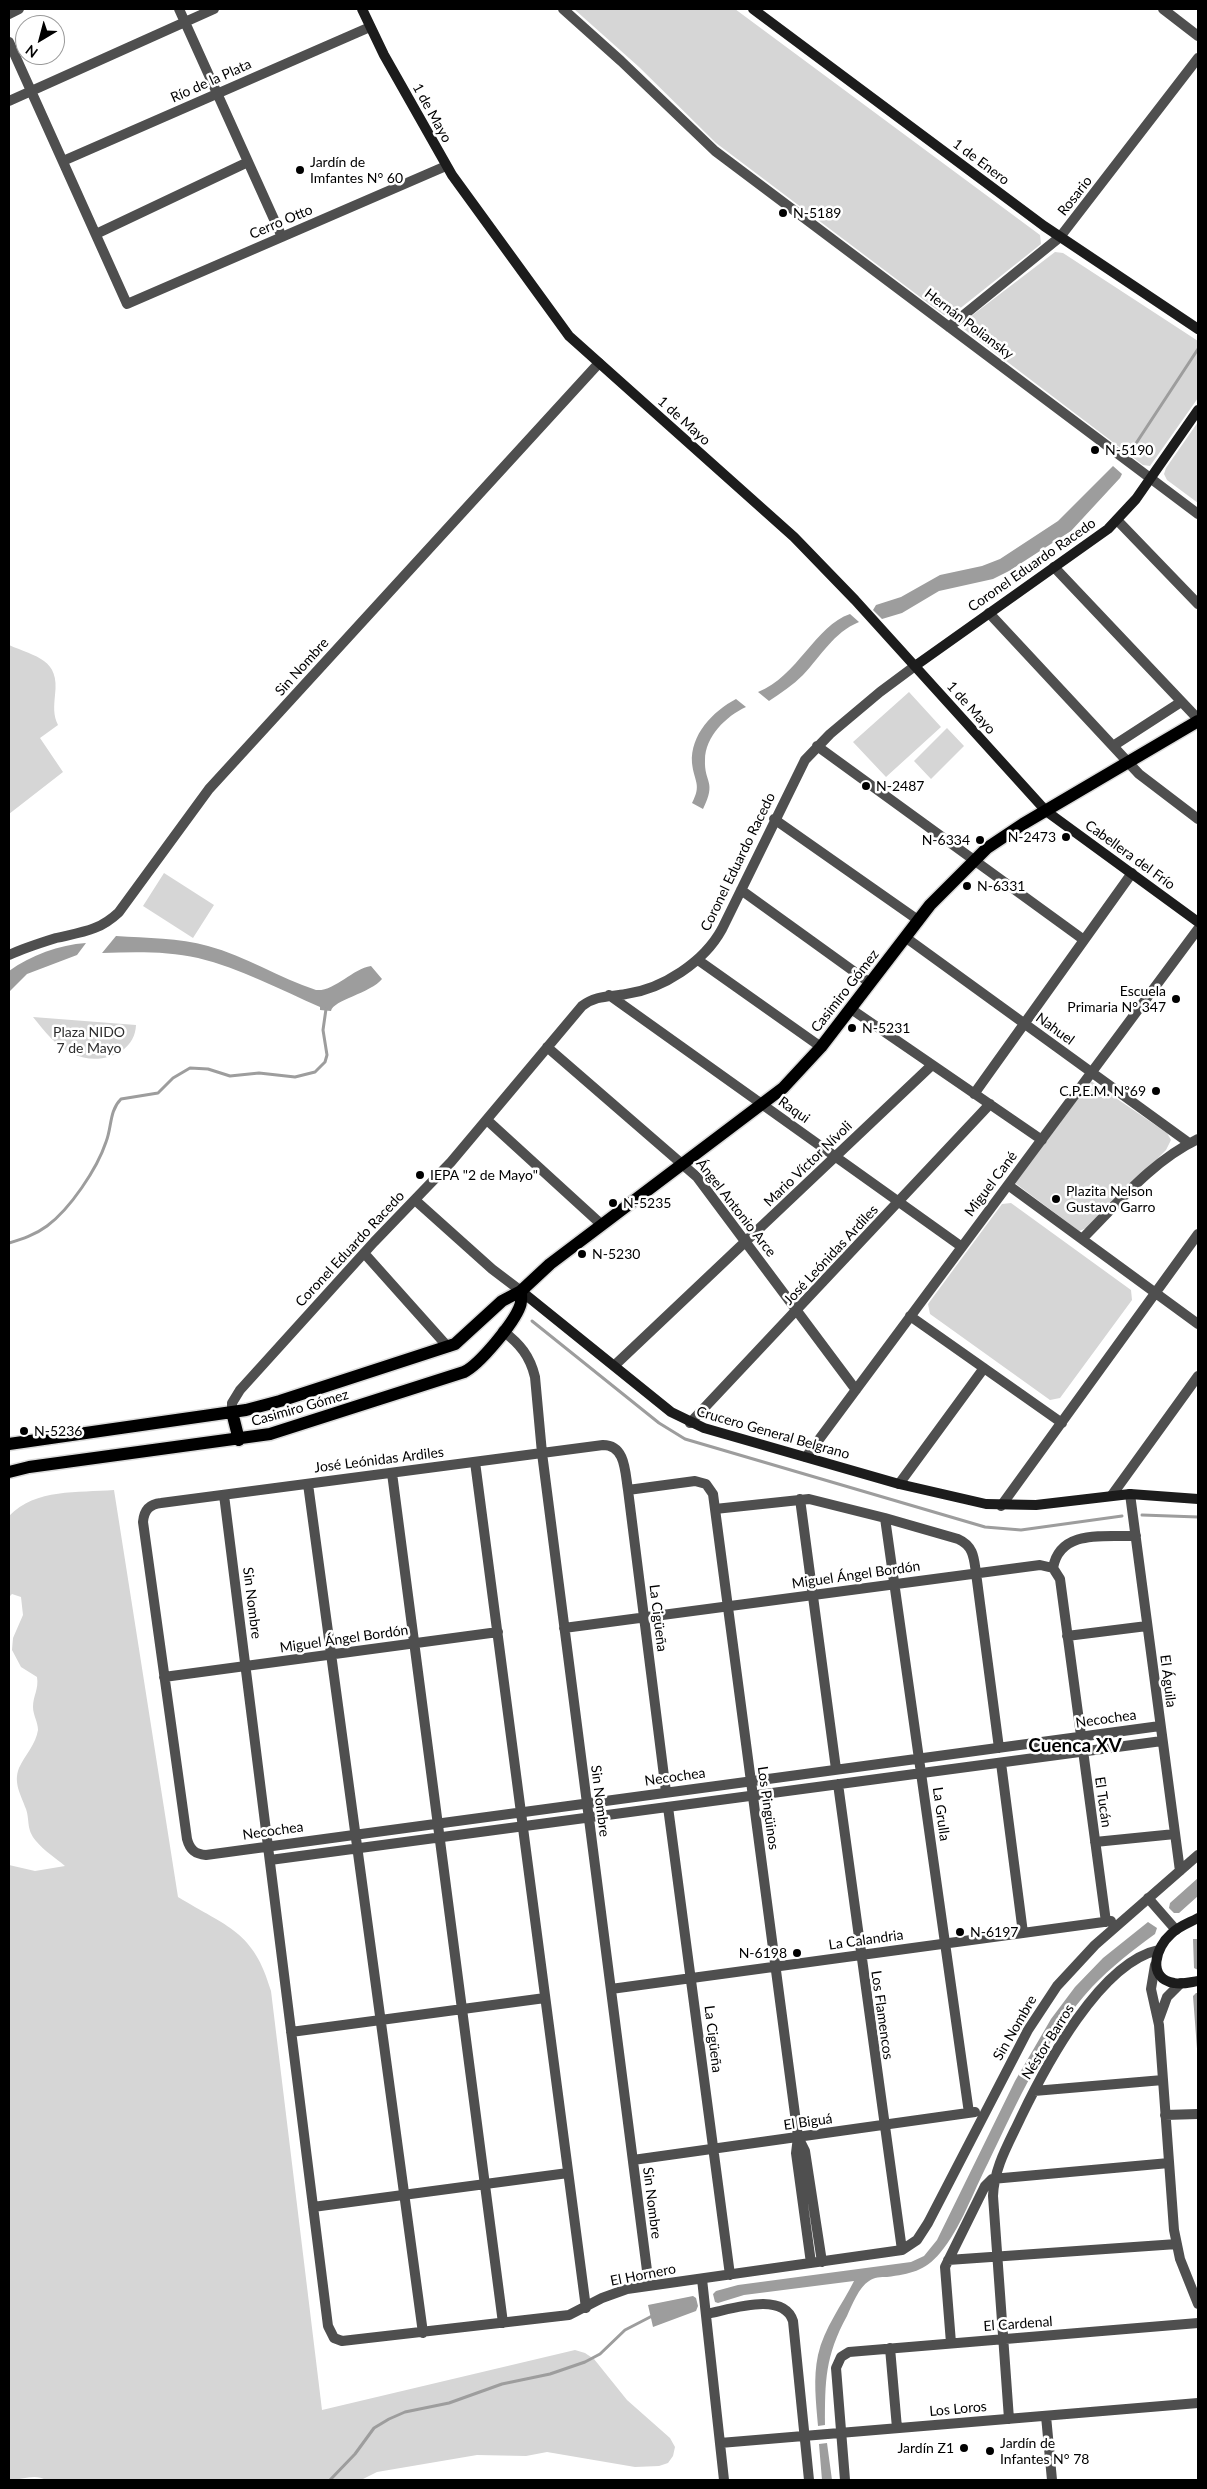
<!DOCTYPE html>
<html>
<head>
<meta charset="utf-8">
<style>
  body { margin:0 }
  #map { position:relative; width:1207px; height:2489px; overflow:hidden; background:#fff; font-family:Lato,sans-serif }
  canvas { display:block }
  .frame { position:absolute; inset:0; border:10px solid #000; pointer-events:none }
  .north { position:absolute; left:15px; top:15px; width:50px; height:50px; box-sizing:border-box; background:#fff; border:1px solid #999; border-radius:50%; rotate:217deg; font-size:14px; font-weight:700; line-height:20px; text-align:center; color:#000 }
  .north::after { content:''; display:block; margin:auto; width:18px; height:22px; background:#000; clip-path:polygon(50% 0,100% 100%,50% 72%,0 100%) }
</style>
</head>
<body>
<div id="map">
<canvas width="1207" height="2489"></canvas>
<div class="frame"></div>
<div class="north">N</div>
</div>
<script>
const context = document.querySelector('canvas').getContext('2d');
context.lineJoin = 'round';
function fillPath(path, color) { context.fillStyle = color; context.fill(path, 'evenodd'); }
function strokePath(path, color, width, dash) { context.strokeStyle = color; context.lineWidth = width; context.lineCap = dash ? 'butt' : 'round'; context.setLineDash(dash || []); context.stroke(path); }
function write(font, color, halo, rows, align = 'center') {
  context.font = font + ' Lato,sans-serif'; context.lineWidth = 5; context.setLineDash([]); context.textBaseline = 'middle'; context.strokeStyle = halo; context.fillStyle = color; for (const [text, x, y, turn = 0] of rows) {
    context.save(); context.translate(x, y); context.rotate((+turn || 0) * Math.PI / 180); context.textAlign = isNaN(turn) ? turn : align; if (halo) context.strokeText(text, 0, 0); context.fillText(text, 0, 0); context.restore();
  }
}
const green = new Path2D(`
  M574,9H735L1040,235L1041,244L953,314L944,315L716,143L639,67Z
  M1055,252L1063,253L1198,341V398L1150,466L1143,465L964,329L963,325L966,320Z
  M1198,422V503L1167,480L1164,474L1166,468Z
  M9,645C36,657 60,659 55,695C54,706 53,715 58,725L40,738L63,772L9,814Z
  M909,692L941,727L886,777L853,742Z
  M947,728L964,746L931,779L914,761Z
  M164,873L214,905L193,938L143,906Z
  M33,1017L136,1025C135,1055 98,1066 73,1054C56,1046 45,1032 33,1017Z
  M1091,1081L1167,1133L1171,1140L1166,1150L1090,1227L1079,1231L1015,1183Z
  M1011,1203L1131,1290L1132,1300L1060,1398L1050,1400L930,1314L928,1304L1002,1204Z
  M114,1490L178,1897C227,1927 254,1931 271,1991L322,2410L575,2350L585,2353L594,2359L627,2400L670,2438L675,2447L673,2456L668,2463L659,2466L635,2467L547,2452L526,2456L477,2455L377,2472L361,2480H46C35,2473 22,2480 9,2480V1865L35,1871L65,1866C56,1858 44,1851 36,1841C26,1829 30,1821 26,1809C21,1795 13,1783 19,1768C25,1755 36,1744 38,1730C38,1722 33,1715 33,1707C33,1696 39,1689 37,1677L21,1667L12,1650L13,1638L23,1615L21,1597L12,1594L9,1597V1516C36,1488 78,1493 114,1490Z`);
const water = new Path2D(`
  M1113,466L1122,474L1120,478L1071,531L1009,571L993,579L939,591L902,613L882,619L873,610L876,605L901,597L940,575L982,566L1000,559L1058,521Z
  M850,614L859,622C833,633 822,655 803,675C793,685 781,693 769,701L758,692C797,677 816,625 850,614Z
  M736,699L746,707C726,716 705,737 705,760C704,783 717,781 703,809L692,803C702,784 694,782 692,763C690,735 713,711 736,699Z
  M116,936C147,938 179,938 208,946C246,956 279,978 316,990C334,992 352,969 371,966L382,979C371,993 333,1000 331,1011L320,1010V1007C281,990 240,968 198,958C167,951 134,952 102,953Z
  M86,943L77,955L27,974L9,992V971C31,955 59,945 86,943Z
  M1198,1878V1896L1179,1913H1174L1169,1908L1170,1903Z
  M1148,1922L1157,1928L1155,1934C1133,1950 1111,1967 1092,1987C1045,2038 1018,2101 988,2163C973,2192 961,2228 940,2253C925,2271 910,2274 887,2277C881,2277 874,2277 869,2281C859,2287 852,2305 847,2316C825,2356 825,2381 825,2425L818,2426C816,2402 813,2378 818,2355C824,2328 842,2305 854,2281L744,2295L718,2303L715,2302L713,2294L716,2291L738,2285L911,2262L924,2256L937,2240L1015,2081L1051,2019L1075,1987L1103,1958Z
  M1193,1939H1198V1970L1194,1968Z
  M1196,1993H1198V2062L1193,1996Z
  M693,2296L696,2298L698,2306L696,2311L653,2327L648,2305Z
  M827,2443L832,2480H822L819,2444Z`);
const stream = new Path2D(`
  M1131,451L1198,349
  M9,1243C22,1239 35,1235 47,1226C70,1209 97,1169 106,1142C112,1127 109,1111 121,1099L158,1093L173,1078L190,1068L208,1069L230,1076L259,1073L295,1077L315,1072L325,1062L327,1055L323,1030L326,1009
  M532,1321L659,1423L685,1439L985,1527L1021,1530L1122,1516
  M1142,1515L1198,1517
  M330,2480L355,2454L374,2428L389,2419L405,2412L449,2403L502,2384L550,2374L585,2362L600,2354L625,2330L654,2315`);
const street = new Path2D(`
  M179,9L282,237
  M563,9L621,61L715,151L1198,514
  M1163,9L1198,36
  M9,14L19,9
  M9,42L127,304L446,166
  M9,101L214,9
  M63,161L370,27
  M96,234L248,162
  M949,327L1060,237L1198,58
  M1117,520L1198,604
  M1054,567L1198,719
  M989,613L1139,774L1198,819
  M817,746L1084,940
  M1113,746L1181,702
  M774,819L918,920
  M741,890L870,983
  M905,937L1189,1143
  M9,955C24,948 40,943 56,938C82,932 99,931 119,912L209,789L599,363
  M698,960L821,1047
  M609,995L962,1247
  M851,1009L1042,1140
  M547,1047L697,1177L856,1390
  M974,1094L1132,873
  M487,1120L602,1225
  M1008,1185L1198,1324
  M415,1200L492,1269L521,1291
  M1082,1239C1118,1203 1152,1161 1198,1139
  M364,1253L448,1347
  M910,1316L1062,1423
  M503,1331C520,1344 530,1356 535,1377L542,1453L649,2286
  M615,1365L932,1065
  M232,1412V1403L240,1390L374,1242L451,1162L582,1006C596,995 610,997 626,994C663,989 704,962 722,929L805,760L830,734L880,692L915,666
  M690,1423L990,1104
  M806,1457L1198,929
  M475,1462L586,2308
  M392,1473L503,2323
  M308,1484L423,2333
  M899,1484L984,1368
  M628,1490L695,1481L706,1484L713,1494L798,2137L796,2153L811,2263
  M1130,1494L1180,1871
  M224,1495L328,2326L334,2338L342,2341L569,2315L602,2298L627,2289L902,2250L917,2240L928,2223L1028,2030L1057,1986L1095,1945L1198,1855
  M1112,1495L1198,1376
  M800,1499L836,1769
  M1001,1506L1198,1234
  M715,1509L809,1499L885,1518L958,1539C974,1546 974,1559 976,1573L999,1748
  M885,1518L969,2113
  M1053,1568C1060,1529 1104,1537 1136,1536
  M564,1628L1040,1565L1053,1568L1060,1579L1106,1922
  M1067,1636L1147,1626
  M164,1677L498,1632
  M1001,1763L1023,1933
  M838,1784L902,2250
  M666,1792L628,1490C625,1473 626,1445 603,1445L161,1503C150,1504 144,1510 143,1522L187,1839C190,1850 195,1854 206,1855L1160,1726
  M668,1807L730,2275
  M1095,1842L1175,1834
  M270,1860L1162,1741
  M1148,1898L1176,1930
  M1155,1965L1151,1989L1159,2025L1174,2230L1180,2259L1198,2304
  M611,1989L1111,1921
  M1159,2019L1167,1997L1181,1983
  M291,2032L545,1998
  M1034,2091L1163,2080
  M1165,2115L1198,2114
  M798,2137L805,2151L822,2262
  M633,2160L975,2112
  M313,2207L568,2173
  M948,2260L1177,2244
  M702,2279L724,2480
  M706,2314C729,2310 783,2290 793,2321L809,2480
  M951,2343L945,2267L985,2186L992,2179L1169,2163
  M890,2348L897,2428
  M1046,2416L1052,2480
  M1009,2419L993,2196C994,2167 1009,2143 1021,2117C1045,2067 1100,1962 1159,1950
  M720,2443L1198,2403
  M845,2480L836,2368L841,2357L849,2352L1198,2323`);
const secondary = new Path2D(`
  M362,9L384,55L452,175L569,336L794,537L855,600L1046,811L1198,922
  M753,9L1044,226L1198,329
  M915,666L1108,529L1136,499L1198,410
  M521,1291L671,1412L704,1428L899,1484L986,1504L1036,1505L1130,1494L1198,1499
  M1198,1918C1189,1923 1179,1926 1171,1934C1156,1947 1146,1978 1174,1983C1182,1985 1191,1982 1198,1981`);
const primary = new Path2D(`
  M232,1412L239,1440
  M9,1444L246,1410L280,1401L455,1344L502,1301L521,1291L550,1264L783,1088L821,1047L930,905L987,848L1023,824L1198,721
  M9,1472L29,1467L270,1434L464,1372C479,1365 514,1323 520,1306C522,1301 521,1296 521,1291`);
const markers = [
  [300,170,5,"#000"],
  [783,213,5,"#000"],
  [1095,450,5,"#000"],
  [866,786,5,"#000"],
  [1066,837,5,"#000"],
  [980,840,5,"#000"],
  [967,886,5,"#000"],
  [1176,999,5,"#000"],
  [852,1028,5,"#000"],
  [1156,1091,5,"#000"],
  [420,1175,5,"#000"],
  [1056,1199,5,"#000"],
  [613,1203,5,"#000"],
  [582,1254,5,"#000"],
  [24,1431,5,"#000"],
  [960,1932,5,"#000"],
  [797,1953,5,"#000"],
  [964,2448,5,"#000"],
  [990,2451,5,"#000"]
];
const streetNames = [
  ["Río de la Plata",211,81,-24],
  ["1 de Mayo",432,113,61],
  ["1 de Enero",981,162,37],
  ["Rosario",1075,196,-52],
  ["Cerro Otto",281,222,-23],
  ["Hernán Poliansky",969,324,37],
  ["1 de Mayo",684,421,42],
  ["Coronel Eduardo Racedo",1032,565,-35],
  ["Sin Nombre",302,667,-48],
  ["1 de Mayo",971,708,48],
  ["Cabellera del Frío",1130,855,36],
  ["Coronel Eduardo Racedo",738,862,-64],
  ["Casimiro Gómez",845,991,-52],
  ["Nahuel",1055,1029,36],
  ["Raqui",794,1110,35],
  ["Mario Víctor Nívoli",808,1164,-44],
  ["Miguel Cané",991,1184,-53],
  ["Ángel Antonio Arce",736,1208,52],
  ["Coronel Eduardo Racedo",350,1249,-47],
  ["José Leónidas Ardiles",831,1255,-47],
  ["Casimiro Gómez",300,1408,-16],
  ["Crucero General Belgrano",773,1433,16],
  ["José Leónidas Ardiles",379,1460,-7],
  ["Miguel Ángel Bordón",856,1575,-8],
  ["Sin Nombre",252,1603,83],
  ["La Cigüeña",658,1618,83],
  ["Miguel Ángel Bordón",344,1639,-8],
  ["El Águila",1168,1681,83],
  ["Necochea",1106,1719,-8],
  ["Necochea",675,1777,-8],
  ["Sin Nombre",600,1801,83],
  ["El Tucán",1103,1802,82],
  ["Los Pingüinos",768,1808,82],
  ["La Grulla",941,1814,82],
  ["Necochea",273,1831,-8],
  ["La Calandria",866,1940,-8],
  ["Los Flamencos",882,2015,82],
  ["Sin Nombre",1015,2028,-60],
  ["La Cigüeña",713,2039,83],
  ["Néstor Barros",1048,2042,-58],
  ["El Biguá",808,2122,-8],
  ["Sin Nombre",652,2203,83],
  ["El Hornero",643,2275,-11],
  ["El Cardenal",1018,2324,-4],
  ["Los Loros",958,2409,-5]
];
const poiNames = [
  ["Jardín de",310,162],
  ["Imfantes N° 60",310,178],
  ["N-5189",793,213],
  ["N-5190",1105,450],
  ["N-2487",876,786],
  ["N-2473",1056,837,"right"],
  ["N-6334",970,840,"right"],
  ["N-6331",977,886],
  ["Escuela",1166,991,"right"],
  ["Primaria N° 347",1166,1007,"right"],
  ["N-5231",862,1028],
  ["C.P.E.M. Nº69",1146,1091,"right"],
  ["IEPA \"2 de Mayo\"",430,1175],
  ["Plazita Nelson",1066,1191],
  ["Gustavo Garro",1066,1207],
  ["N-5235",623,1203],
  ["N-5230",592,1254],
  ["N-5236",34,1431],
  ["N-6197",970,1932],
  ["N-6198",787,1953,"right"],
  ["Jardín de",1000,2443],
  ["Infantes N° 78",1000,2459],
  ["Jardín Z1",954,2448,"right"]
];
const parkNames = [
  ["Plaza NIDO",89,1032],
  ["7 de Mayo",89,1048]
];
const districtNames = [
  ["Cuenca XV",1075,1746]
];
fillPath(green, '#d6d6d6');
fillPath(water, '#9d9d9d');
strokePath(stream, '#9d9d9d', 3);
strokePath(primary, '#dbdbdb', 15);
strokePath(street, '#4f4f4f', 10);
strokePath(secondary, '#1c1c1c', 10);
strokePath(primary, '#000', 12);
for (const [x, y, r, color] of markers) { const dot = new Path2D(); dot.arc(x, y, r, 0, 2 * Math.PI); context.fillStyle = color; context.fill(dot); strokePath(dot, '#fff', 2); }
write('14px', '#000', '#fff', streetNames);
write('14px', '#000', '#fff', poiNames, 'left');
write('14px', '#2d2d2d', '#fff', parkNames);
write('bold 19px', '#000', '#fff', districtNames);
</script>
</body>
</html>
